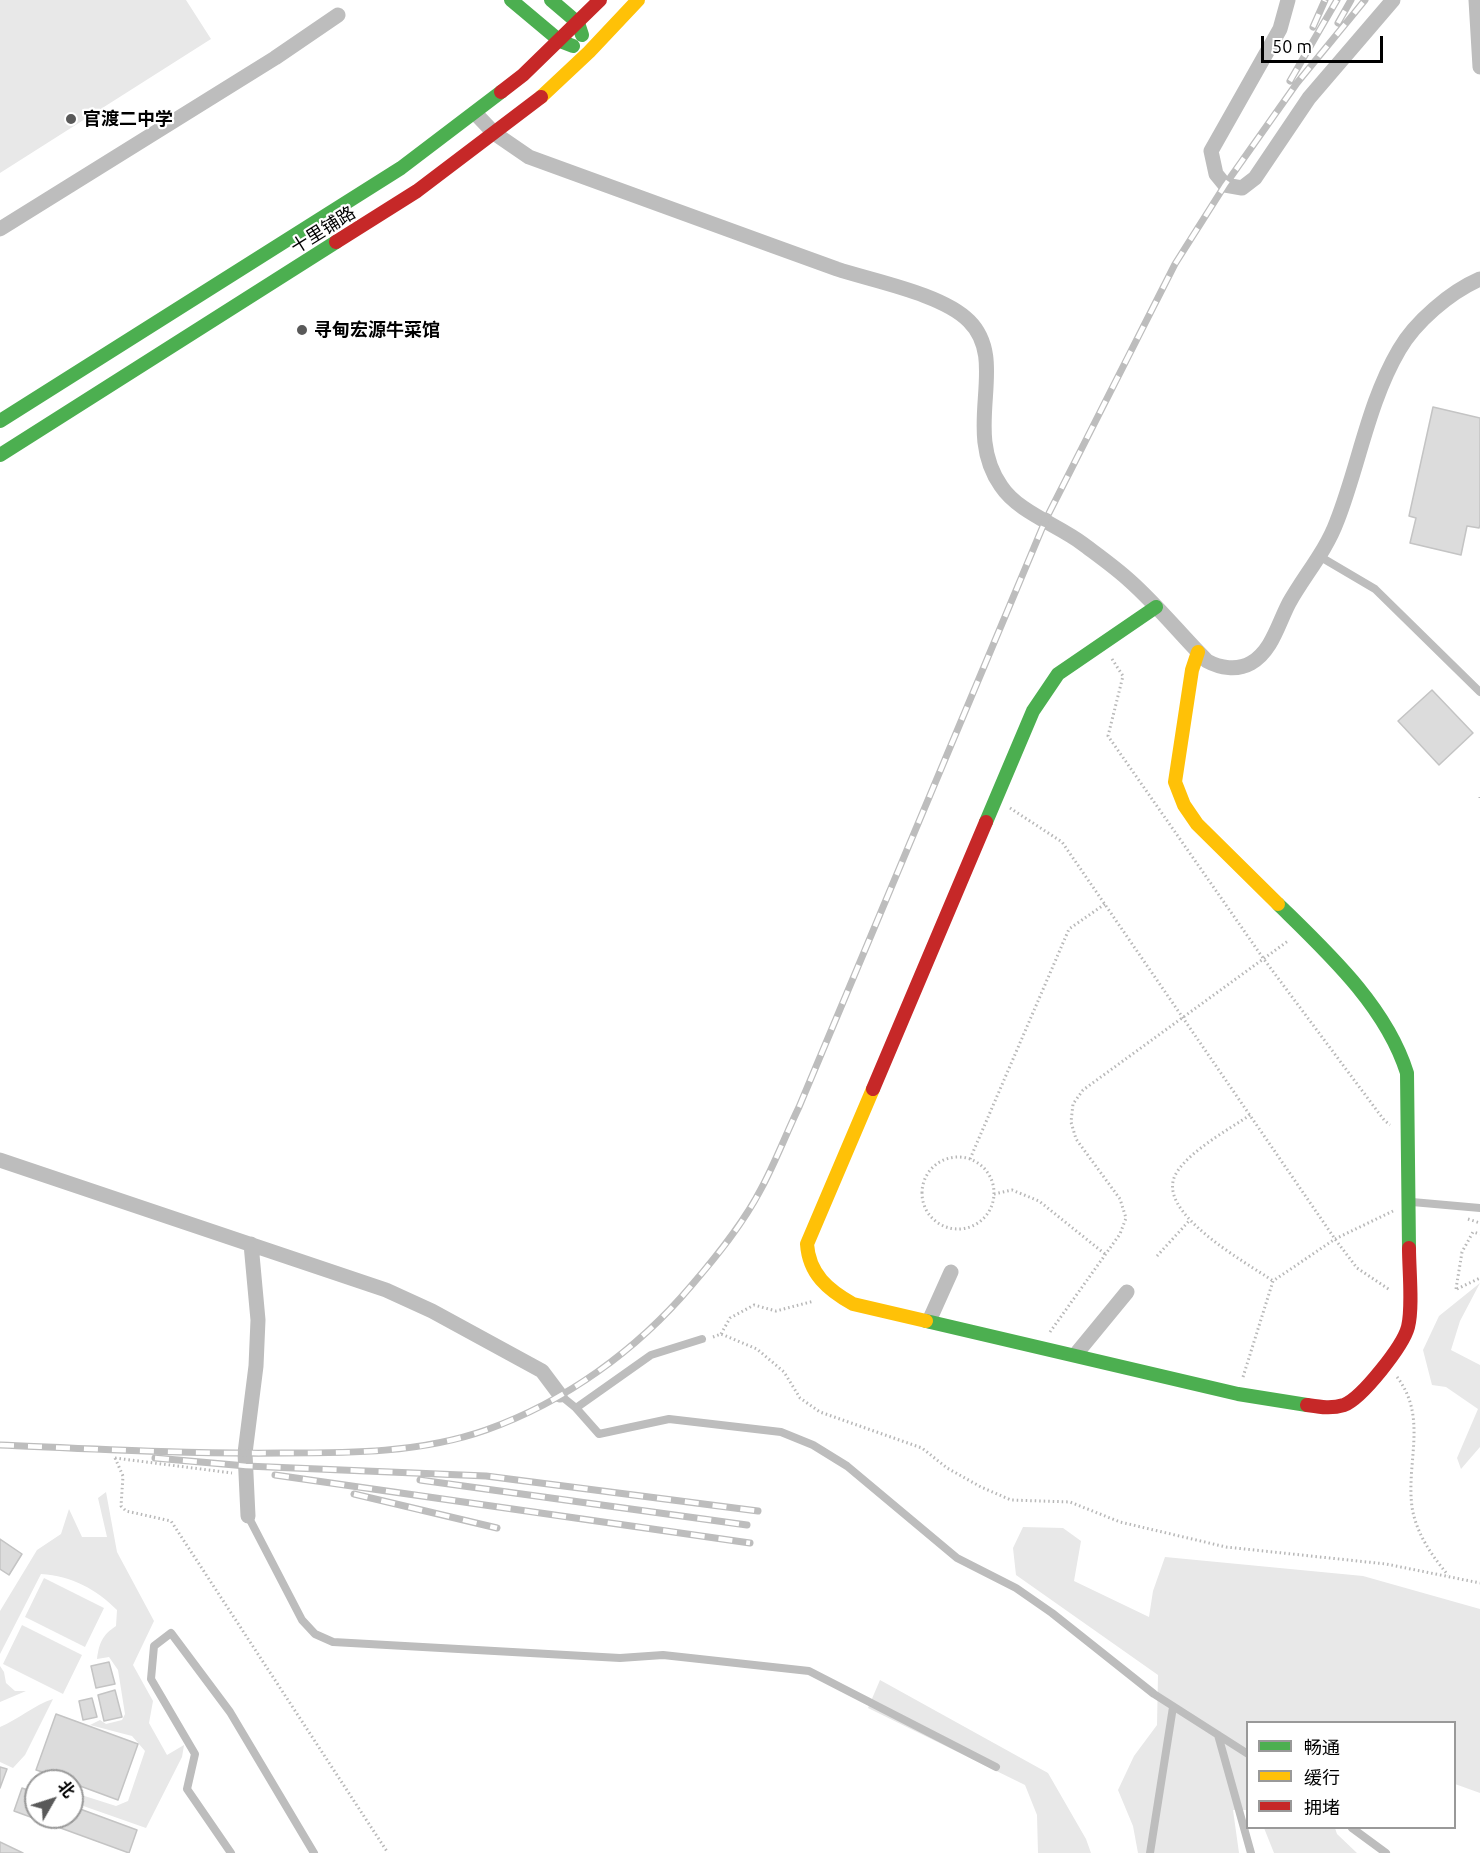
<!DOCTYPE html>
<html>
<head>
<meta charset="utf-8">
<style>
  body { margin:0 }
  #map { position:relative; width:1480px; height:1853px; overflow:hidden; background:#fff; font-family:Ubuntu,"Noto Sans SC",sans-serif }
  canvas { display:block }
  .legend { position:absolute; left:1246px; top:1721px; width:210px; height:108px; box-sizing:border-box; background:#fff; border:2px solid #999; margin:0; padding:8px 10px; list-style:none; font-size:18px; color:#000 }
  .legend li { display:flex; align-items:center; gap:12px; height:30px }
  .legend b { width:30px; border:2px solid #999 }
  .north { position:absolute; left:24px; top:1769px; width:60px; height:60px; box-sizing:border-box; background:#fff; border:2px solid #999; border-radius:50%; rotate:51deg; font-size:16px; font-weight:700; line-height:24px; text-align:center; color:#000 }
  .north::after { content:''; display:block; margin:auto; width:21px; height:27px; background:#595959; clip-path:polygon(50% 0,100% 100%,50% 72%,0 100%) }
  .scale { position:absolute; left:1261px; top:36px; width:122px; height:27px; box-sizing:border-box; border:3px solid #000; border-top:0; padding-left:8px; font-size:18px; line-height:21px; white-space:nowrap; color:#000; -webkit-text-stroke:4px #fff; paint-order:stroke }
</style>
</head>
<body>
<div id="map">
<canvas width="1480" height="1853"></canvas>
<ul class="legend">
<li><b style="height:8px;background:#4caf50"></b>畅通</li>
<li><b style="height:8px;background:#ffc107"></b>缓行</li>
<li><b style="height:8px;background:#c62828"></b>拥堵</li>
</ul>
<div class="north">北</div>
<div class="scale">50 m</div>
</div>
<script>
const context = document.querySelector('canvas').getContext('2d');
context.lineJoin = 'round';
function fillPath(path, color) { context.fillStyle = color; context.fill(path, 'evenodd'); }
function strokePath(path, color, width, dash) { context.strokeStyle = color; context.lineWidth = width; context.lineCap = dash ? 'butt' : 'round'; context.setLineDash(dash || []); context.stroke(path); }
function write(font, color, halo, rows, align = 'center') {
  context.font = font + ' Ubuntu,"Noto Sans SC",sans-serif'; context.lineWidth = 4.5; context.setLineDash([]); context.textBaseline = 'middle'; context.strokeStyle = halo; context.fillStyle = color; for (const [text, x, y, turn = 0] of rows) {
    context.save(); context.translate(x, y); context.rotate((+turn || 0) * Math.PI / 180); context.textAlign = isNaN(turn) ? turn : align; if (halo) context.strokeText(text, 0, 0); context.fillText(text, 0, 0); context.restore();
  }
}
const green = new Path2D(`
  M0,0H186L211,39L0,173Z
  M1480,1283L1460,1321L1451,1350L1480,1365V1447L1461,1469L1457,1458L1478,1409L1446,1387L1432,1385L1423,1350L1439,1316Z
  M106,1492L117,1552L154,1621L133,1665L153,1701L149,1723L167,1755L184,1745L182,1757L146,1828L72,1802V1792L116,1806L128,1801L145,1751L132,1736L90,1725L100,1720L106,1724L122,1720L125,1714L118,1670L109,1657L97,1659C99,1644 102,1635 116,1626L117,1610C96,1589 72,1576 41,1574L0,1654V1611L37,1550L61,1534L69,1509L82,1537H107L98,1498Z
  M1023,1527L1063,1528L1081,1541L1074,1581L1149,1617L1153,1591L1165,1557L1363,1576L1480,1609V1793L1455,1784L1454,1722H1248L1247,1810H1233L1239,1853H1138L1133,1826L1118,1790L1134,1756L1157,1725L1158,1675L1016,1575L1013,1548Z
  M44,1578L104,1608L85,1647L25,1617Z
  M22,1625L82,1655L63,1694L3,1664Z
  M0,1666L4,1672L6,1683L15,1691H26L0,1702Z
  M880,1680L1048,1773L1086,1839L1091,1853H1038L1037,1815L1025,1785L868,1708Z
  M53,1699L25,1755L13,1768L0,1762V1727C19,1719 34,1705 53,1699Z
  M1264,1828H1335L1337,1834L1357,1853H1274Z`);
const building = new Path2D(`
  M1433,407L1480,418V525L1479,528L1467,526L1461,555L1410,543L1416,518L1409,516Z
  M1432,690L1473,733L1439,765L1398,721Z
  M0,1539L22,1554L9,1575L0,1569Z
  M109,1662L115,1684L96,1688L91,1666Z
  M115,1690L122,1717L104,1721L98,1695Z
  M92,1698L97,1717L83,1720L79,1701Z
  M56,1714L138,1744L118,1800L72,1783V1781L36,1770Z
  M0,1767L7,1769L0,1788Z
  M22,1788L36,1793V1817H72V1806L137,1830L129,1853L14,1811Z
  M0,1842L23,1853H0Z`);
const path = new Path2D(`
  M1112,659L1123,676L1108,736L1263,958L1384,1120L1390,1125
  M1480,797V798
  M1010,808L1062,842L1335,1239L1357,1268L1390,1290
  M1250,1115C1228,1130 1191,1150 1177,1172C1151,1211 1246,1262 1273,1281
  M922 1193a36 36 0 1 1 72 0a36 36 0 1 1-72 0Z
  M970,1159L1069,929L1105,904
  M994,1194L1012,1190L1039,1201L1105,1254
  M1468,1219L1480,1223
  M1157,1256L1189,1221
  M1456,1289L1462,1252L1473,1232L1480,1234
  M1457,1289L1480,1278
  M1050,1332L1120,1234L1126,1218L1120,1199L1076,1139L1071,1122L1073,1104L1083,1090L1288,941
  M721,1334L730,1318L754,1305L776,1311L814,1301
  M713,1337L721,1334L757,1349L784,1372L800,1398L820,1412L922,1448L947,1468L981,1487L1011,1500L1070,1502L1120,1522L1226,1547L1386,1564L1480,1583
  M1243,1377L1273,1281L1335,1239L1393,1211
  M1397,1377C1428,1417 1406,1462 1412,1507C1416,1533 1432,1556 1448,1575
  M115,1458L123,1476L121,1506L126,1511L171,1521L388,1853
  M115,1458L232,1473`);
const lane = new Path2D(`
  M1319,556L1375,589L1480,692
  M1412,1202L1480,1208
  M560,1395L576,1408L651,1355L702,1339
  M576,1408L599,1434L669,1419L781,1432L813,1445L847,1466L957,1558L1016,1588L1052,1613L1154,1694L1248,1754
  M248,1516L302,1620L315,1634L333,1642L620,1658L663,1655L809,1671L996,1767
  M1218,1735L1251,1853
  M1352,1828L1386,1853
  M231,1853L187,1789L195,1754L151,1679L154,1646L171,1633L230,1712L314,1853
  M1150,1853L1173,1707`);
const street = new Path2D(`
  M1288,0L1280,29L1211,151L1216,174L1225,185L1242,188L1255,178L1309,98L1393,0
  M1476,0L1480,67
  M475,113L494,133L529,157C631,194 734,232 837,269C873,281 943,294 969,321C1010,362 961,429 1001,486C1018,512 1058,525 1083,544C1099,556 1116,568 1130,581C1158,606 1181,635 1207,661C1220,668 1237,671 1251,663C1272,651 1278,624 1289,603C1304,576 1326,551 1337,521C1359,465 1368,403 1399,350C1415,322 1450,292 1480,279
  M0,229L275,58L338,15
  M0,1160L386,1290L432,1311L542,1371L560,1395
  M929,1321L951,1272
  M1076,1354L1127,1292
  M248,1516L245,1453L256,1366L258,1320L251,1244`);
const fast = new Path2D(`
  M511,0L560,41L573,46
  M551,0L578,23L582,35
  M0,421L401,168L501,92
  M0,455L336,242
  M986,822L1033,711L1058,674L1156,607
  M1278,904C1327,952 1386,1006 1407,1073L1409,1248
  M926,1321L1238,1394L1307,1405`);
const slow = new Path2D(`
  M541,97L589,52L638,0
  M1198,652L1192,670L1175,782L1184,805L1197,824L1278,904
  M873,1089L807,1244C809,1274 828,1290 853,1304L926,1321`);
const jam = new Path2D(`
  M501,92L523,75L600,0
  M336,242L417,191L541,97
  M873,1089L986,822
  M1307,1405C1320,1407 1331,1409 1344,1405C1362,1398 1403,1346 1408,1327C1413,1308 1409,1270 1409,1248`);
const rail = new Path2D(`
  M1338,23L1351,0
  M1313,27L1325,0
  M1290,81L1337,0
  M0,1445C94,1449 188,1454 282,1453C350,1453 421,1453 486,1430C565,1402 637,1350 691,1286C716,1257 743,1224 761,1189C775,1163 786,1134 799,1107L1046,519L1175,264L1225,185L1297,83L1365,0
  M155,1458L246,1466L486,1476L758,1511
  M275,1475L750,1543
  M420,1480L747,1525
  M354,1494L497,1528`);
const markers = [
  [71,119,6,"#595959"],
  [302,330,6,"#595959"]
];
const poiNames = [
  ["官渡二中学",83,119],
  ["寻甸宏源牛菜馆",314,330]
];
const streetNames = [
  ["十里铺路",323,230,-32]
];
fillPath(green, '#e8e8e8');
fillPath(building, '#dcdcdc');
strokePath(building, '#c4c4c4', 1.5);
strokePath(path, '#b8b8b8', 3, [1.5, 3]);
strokePath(lane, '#bdbdbd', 8);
strokePath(street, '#bdbdbd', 15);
strokePath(fast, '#4caf50', 14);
strokePath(slow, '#ffc107', 14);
strokePath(jam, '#c62828', 14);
strokePath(rail, '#bdbdbd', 7);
strokePath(rail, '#fff', 4.5, [14]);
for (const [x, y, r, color] of markers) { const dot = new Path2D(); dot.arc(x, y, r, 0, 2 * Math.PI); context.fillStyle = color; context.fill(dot); strokePath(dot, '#fff', 2); }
write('bold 18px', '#000', '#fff', poiNames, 'left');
write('18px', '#000', '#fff', streetNames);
</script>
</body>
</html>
